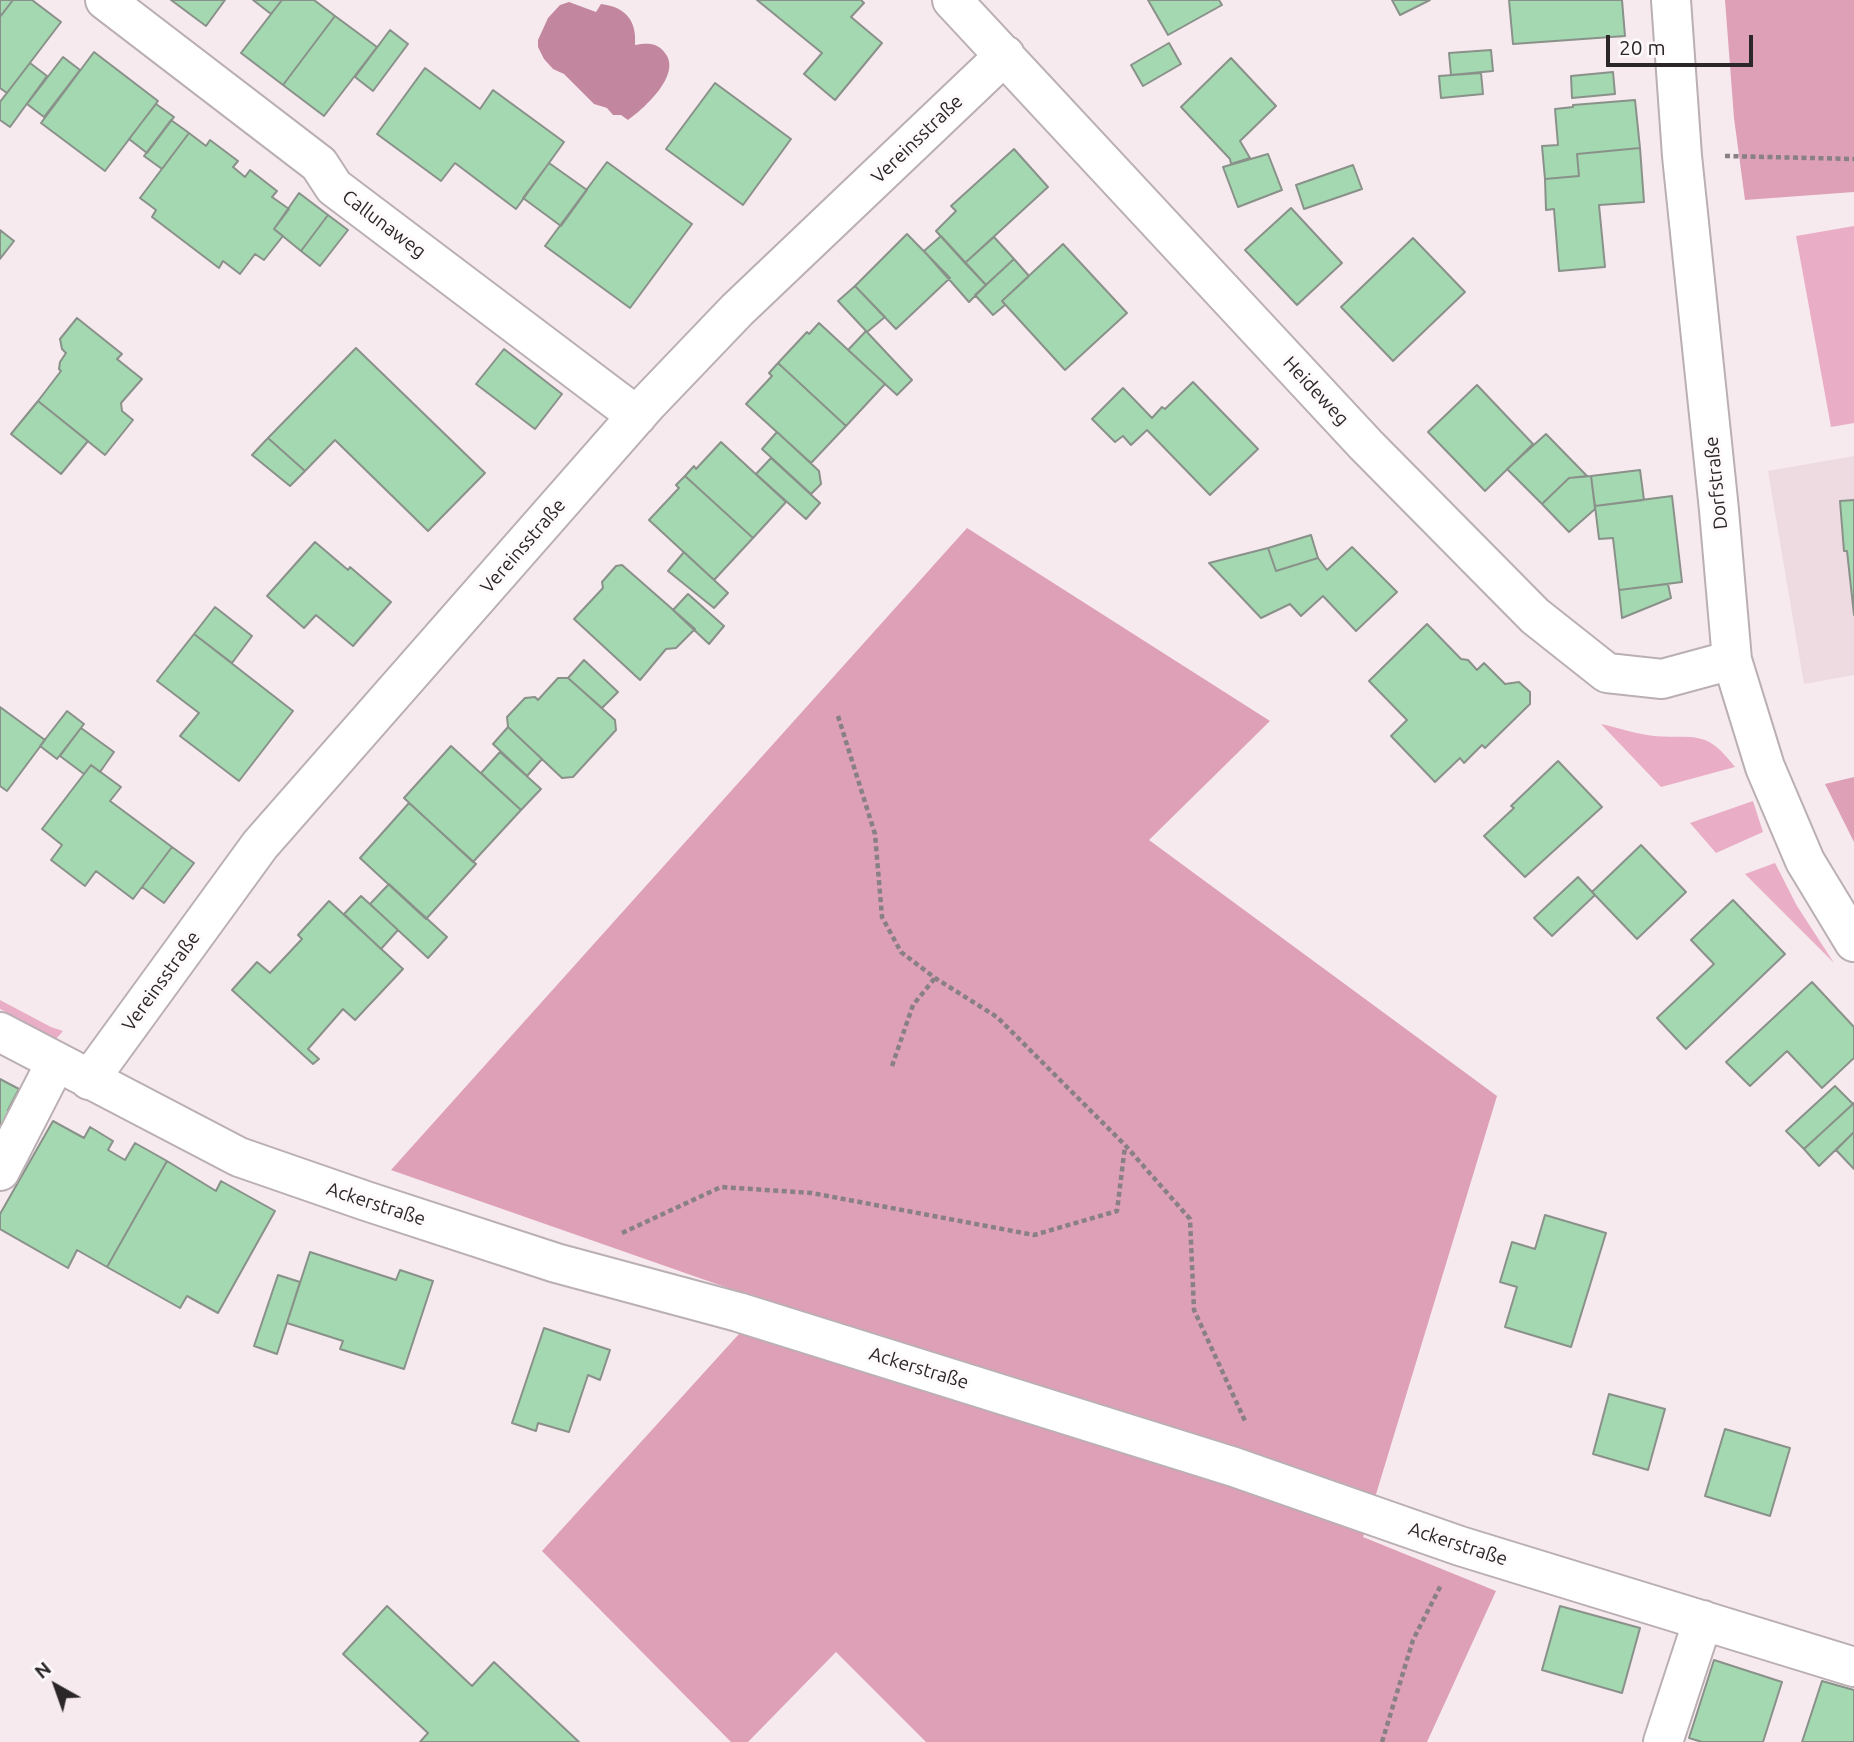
<!DOCTYPE html>
<html>
<head>
<meta charset="utf-8">
<style>
  body { margin:0 }
  #map { position:relative; width:1854px; height:1742px; overflow:hidden; background:#f6eaee; font-family:Ubuntu,sans-serif }
  canvas { display:block }
  .north { position:absolute; left:21px; top:1651px; width:70px; height:70px; -webkit-text-stroke:5px #fefafb; paint-order:stroke; rotate:320deg; font-size:19px; font-weight:700; line-height:28px; text-align:center; color:#2b2728 }
  .north::after { content:''; display:block; margin:auto; width:24px; height:32px; background:#2b2728; clip-path:polygon(50% 0,100% 100%,50% 72%,0 100%) }
  .scale { position:absolute; left:1606px; top:35px; width:147px; height:32px; box-sizing:border-box; border:4px solid #2b2728; border-top:0; padding-left:9px; font-size:21px; line-height:24px; white-space:nowrap; color:#2b2728; -webkit-text-stroke:5px #fefafb; paint-order:stroke }
</style>
</head>
<body>
<div id="map">
<canvas width="1854" height="1742"></canvas>
<div class="north">N</div>
<div class="scale">20 m</div>
</div>
<script>
const context = document.querySelector('canvas').getContext('2d');
context.lineJoin = 'round';
function fillPath(path, color) { context.fillStyle = color; context.fill(path, 'evenodd'); }
function strokePath(path, color, width, dash) { context.strokeStyle = color; context.lineWidth = width; context.lineCap = dash ? 'butt' : 'round'; context.setLineDash(dash || []); context.stroke(path); }
function write(font, color, halo, rows, align = 'center') {
  context.font = font + ' Ubuntu,sans-serif'; context.lineWidth = 6; context.setLineDash([]); context.textBaseline = 'middle'; context.strokeStyle = halo; context.fillStyle = color; for (const [text, x, y, turn = 0] of rows) {
    context.save(); context.translate(x, y); context.rotate((+turn || 0) * Math.PI / 180); context.textAlign = isNaN(turn) ? turn : align; if (halo) context.strokeText(text, 0, 0); context.fillText(text, 0, 0); context.restore();
  }
}
const built = new Path2D(`
  M1854,456V675L1804,684L1768,471Z`);
const green = new Path2D(`
  M1854,226V423L1831,427L1796,236Z
  M1601,724C1619,728 1636,734 1654,736C1696,739 1706,729 1735,767L1661,787Z
  M1753,801L1763,832L1716,853L1690,823Z
  M1775,863L1797,906L1834,963L1745,874Z
  M0,1000L51,1027L63,1031L56,1039L0,1009Z`);
const forest = new Path2D(`
  M1725,0H1854V192L1745,200L1734,118Z
  M967,528L1270,721L1149,840L1497,1096L1363,1537L1496,1591L1427,1742H926L836,1652L748,1742H731L542,1551L768,1302L391,1170Z
  M1854,777V842L1825,784Z`);
const water = new Path2D(`
  M569,2L596,12L601,4C626,7 637,21 635,45C647,43 657,42 665,53C682,74 645,108 628,120L621,115H613L607,108L594,104L564,74L553,69L544,59L538,47V40L548,18L560,5Z`);
const building = new Path2D(`
  M0,0H13L0,17Z
  M13,0H32L61,22L7,93L0,88V17Z
  M171,0H225L206,26Z
  M253,0H282L271,14Z
  M282,0H314L335,16L283,85L241,53Z
  M757,0H861L864,3L851,17L882,43L835,100L804,74L822,53Z
  M1148,0H1219L1222,5L1168,35Z
  M1392,0H1430L1400,15Z
  M1509,0H1622L1625,36L1513,44Z
  M335,16L377,47L324,116L283,85Z
  M390,30L408,44L373,91L355,77Z
  M1169,43L1181,64L1143,86L1131,65Z
  M1491,50L1493,71L1451,75L1449,53Z
  M94,52L158,101L105,171L41,123Z
  M63,57L80,70L44,117L27,104Z
  M1231,58L1276,106L1240,141L1250,158L1231,164L1230,159L1181,107Z
  M30,63L47,76L10,127L0,120V102Z
  M425,68L480,109L493,90L564,142L516,209L455,163L441,181L377,134Z
  M1613,72L1615,94L1572,98L1571,76Z
  M1481,73L1483,94L1441,98L1439,76Z
  M715,83L791,139L743,205L666,149Z
  M1635,100L1640,148L1577,154L1579,176L1545,179L1542,146L1558,145L1555,109L1573,107V105Z
  M156,104L174,117L147,153L129,139Z
  M171,120L189,133L162,169L144,156Z
  M189,133L206,146L210,140L238,161L233,167L245,177L250,170L277,191L272,197L289,209L274,229L283,236L264,260L255,254L240,274L223,261L219,268L152,217L156,210L140,198Z
  M1640,148L1644,202L1599,205L1605,267L1559,271L1554,209L1546,210L1545,179L1579,176L1577,154Z
  M1014,149L1048,187L965,263L936,231L956,211L951,206Z
  M1268,154L1282,190L1238,207L1223,167Z
  M607,162L692,224L630,308L545,246Z
  M549,163L587,190L561,226L523,198Z
  M1353,165L1362,189L1304,209L1296,185Z
  M299,193L328,215L301,251L274,229Z
  M1291,208L1342,263L1297,305L1245,250Z
  M328,215L348,230L320,266L301,251Z
  M0,230L14,241L0,259Z
  M907,234L950,278L896,329L855,286Z
  M941,236L986,285L969,302L924,251Z
  M994,237L1014,259L986,285L965,263Z
  M1413,238L1465,292L1393,361L1341,307Z
  M1063,244L1127,313L1065,370L1002,301Z
  M1014,259L1029,276L1002,301L1005,305L993,315L975,295Z
  M855,286L885,317L867,332L838,301Z
  M77,318L122,354L117,359L142,379L121,403L122,411L133,420L105,455L38,401L61,371L59,369L60,362L66,353L62,349L60,339Z
  M819,323L885,384L846,426L778,363L807,332L809,334Z
  M866,331L912,380L897,395L848,350Z
  M356,348L485,473L428,531L335,440L305,471L268,438Z
  M504,349L562,394L535,429L476,384Z
  M778,363L846,426L811,463L746,404L772,376L769,373Z
  M1193,382L1258,449L1210,495L1147,430L1131,445L1123,436L1115,442L1092,419L1123,388L1152,418L1162,407L1165,409Z
  M1477,385L1533,444L1485,491L1428,432Z
  M38,401L88,441L61,474L11,434Z
  M777,432L819,471L821,484L811,494L762,449Z
  M1546,434L1587,476L1569,478L1542,504L1507,469Z
  M268,438L305,471L290,486L252,455Z
  M721,442L786,502L753,538L685,476L694,466L696,469Z
  M771,458L820,503L806,519L756,474Z
  M1640,470L1644,500L1595,506L1591,476Z
  M685,476L753,538L714,580L649,520L679,488L676,485Z
  M1591,476L1595,509L1569,532L1542,504L1569,478Z
  M1672,496L1682,582L1619,590L1613,538L1599,539L1595,506Z
  M1854,500V615L1847,551H1844L1840,501Z
  M1311,535L1318,558L1276,571L1268,548Z
  M315,542L348,570L350,567L391,602L353,646L316,615L304,628L267,596Z
  M1352,547L1397,592L1356,631L1323,596L1301,616L1290,604L1261,618L1209,563L1268,548L1276,571L1318,558L1327,570Z
  M684,552L728,593L714,608L668,571Z
  M622,565L695,629L676,648L666,649L640,680L574,619L603,588L602,582L616,566Z
  M1668,584L1671,598L1622,618L1619,590Z
  M688,594L724,626L709,644L673,610Z
  M215,607L252,636L232,663L194,634Z
  M1427,624L1461,659L1468,660L1477,670L1484,663L1505,684L1519,682L1530,692V704L1485,748L1482,745L1464,763L1460,758L1435,782L1391,736L1407,720L1369,681Z
  M194,634L293,711L239,781L180,736L199,713L157,681Z
  M584,660L618,692L602,708L568,678Z
  M558,678H568L615,720L616,730L573,777L562,778L508,727L507,717L525,698L535,697L538,700Z
  M0,707L45,740L7,791L0,786Z
  M67,711L84,724L57,759L40,746Z
  M508,727L542,759L527,776L493,744Z
  M81,728L114,752L100,772L91,765L84,774L60,756Z
  M451,746L521,810L473,862L404,798Z
  M500,752L541,789L521,810L481,773Z
  M1558,761L1602,807L1525,877L1484,836L1514,808L1511,806Z
  M91,765L121,787L110,801L172,847L133,899L96,871L85,886L51,860L62,845L42,829Z
  M409,803L476,864L426,919L360,858Z
  M1641,845L1686,892L1637,939L1592,892Z
  M172,847L194,863L164,903L142,887Z
  M1578,877L1595,895L1552,936L1534,918Z
  M389,884L447,937L428,958L370,904Z
  M361,896L398,930L381,949L344,914Z
  M1733,900L1785,954L1686,1049L1657,1018L1714,964L1691,940Z
  M329,901L403,969L355,1020L343,1009L308,1049L319,1059L313,1064L232,990L257,962L270,973L302,939L298,935Z
  M1812,982L1854,1027V1058L1822,1088L1787,1051L1750,1086L1726,1062Z
  M0,1079L19,1089L8,1110L14,1113L0,1138Z
  M1835,1086L1853,1104L1804,1149L1786,1131Z
  M1854,1103V1132L1819,1166L1804,1149Z
  M53,1121L84,1138L90,1127L113,1141L108,1150L125,1160L135,1143L167,1161L107,1267L77,1250L68,1268L0,1229V1214Z
  M1854,1132V1169L1836,1150Z
  M167,1161L216,1191L221,1181L275,1211L218,1313L187,1296L180,1308L107,1267Z
  M1545,1215L1606,1233L1571,1347L1505,1327L1517,1287L1500,1282L1512,1242L1535,1249Z
  M310,1252L396,1280L400,1270L433,1281L404,1369L340,1349L343,1341L287,1323Z
  M278,1275L300,1282L277,1354L254,1346Z
  M544,1328L610,1350L600,1380L588,1375L569,1432L538,1423L536,1431L512,1423Z
  M1609,1394L1665,1409L1648,1470L1593,1454Z
  M1725,1429L1790,1448L1770,1516L1705,1496Z
  M387,1606L472,1686L494,1662L579,1742H420L428,1733L343,1654Z
  M1560,1606L1640,1628L1622,1693L1542,1670Z
  M1714,1660L1782,1682L1763,1742H1702L1689,1738Z
  M1822,1681L1854,1690V1742H1802Z`);
const path = new Path2D(`
  M1725,156L1854,159
  M838,716L875,834L882,917L901,952L935,978L997,1017L1125,1145L1190,1219L1194,1310L1246,1423
  M892,1066L913,1005L935,978
  M622,1233L721,1187L812,1193L1034,1235L1117,1211L1125,1146
  M1382,1742L1413,1640L1441,1585`);
const minor = new Path2D(`
  M105,0L319,164L334,187L637,416
  M952,0L1366,445L1535,616L1607,673L1662,679L1732,660
  M1671,0L1682,156L1719,510L1732,660L1765,767L1805,861L1854,942
  M0,1032L239,1157L366,1201L556,1263L738,1312L1234,1467L1460,1546L1854,1667
  M89,1080L260,845L648,403L737,310L1005,55
  M0,1171L56,1062
  M1663,1742L1703,1620`);
const streetNames = [
  ["Vereinsstraße",917,139,-44],
  ["Callunaweg",384,224,37],
  ["Heideweg",1316,391,47],
  ["Dorfstraße",1716,483,-96],
  ["Vereinsstraße",523,546,-49],
  ["Vereinsstraße",161,981,-54],
  ["Ackerstraße",376,1204,18],
  ["Ackerstraße",919,1368,17],
  ["Ackerstraße",1458,1544,18]
];
fillPath(built, '#eedae1');
fillPath(green, '#e9aec5');
fillPath(forest, '#dda0b7');
fillPath(water, '#c2879e');
fillPath(building, '#a4d8b0');
strokePath(building, '#89918a', 2);
strokePath(minor, '#baafb3', 42);
strokePath(path, '#888083', 4.5, [5, 3.5]);
strokePath(minor, '#fff', 38);
write('19px', '#2b2728', '#fefafb', streetNames);
</script>
</body>
</html>
